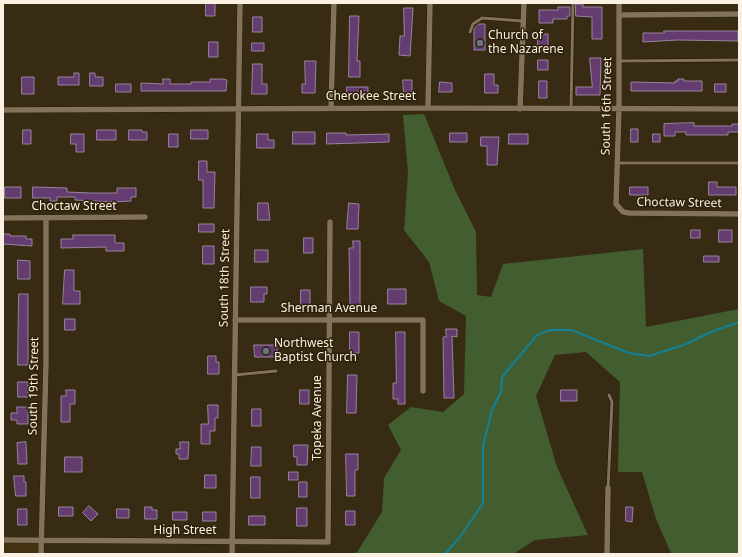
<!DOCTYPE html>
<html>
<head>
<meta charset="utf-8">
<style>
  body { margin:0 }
  #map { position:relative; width:742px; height:557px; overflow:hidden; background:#382b13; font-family:"Noto Sans",sans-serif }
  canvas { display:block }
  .frame { position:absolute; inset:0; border:4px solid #faf1e3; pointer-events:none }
</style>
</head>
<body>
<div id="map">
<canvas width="742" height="557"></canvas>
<div class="frame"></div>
</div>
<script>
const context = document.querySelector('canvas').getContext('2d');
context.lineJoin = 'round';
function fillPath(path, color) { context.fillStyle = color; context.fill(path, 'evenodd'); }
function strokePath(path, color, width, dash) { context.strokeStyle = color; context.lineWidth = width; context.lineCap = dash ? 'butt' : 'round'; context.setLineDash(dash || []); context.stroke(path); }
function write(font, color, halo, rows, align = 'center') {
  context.font = font + ' "Noto Sans",sans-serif'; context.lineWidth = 3; context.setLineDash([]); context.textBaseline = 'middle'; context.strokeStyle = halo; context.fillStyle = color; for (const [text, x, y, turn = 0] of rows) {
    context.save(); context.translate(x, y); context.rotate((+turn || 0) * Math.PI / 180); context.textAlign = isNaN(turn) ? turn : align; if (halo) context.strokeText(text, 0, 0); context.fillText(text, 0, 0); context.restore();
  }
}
const built = new Path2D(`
  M3,541H41V554H3Z`);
const green = new Path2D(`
  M424,114L455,190L476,232L477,295L491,297L503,264L643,249L646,327L739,309V554L671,553L656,519L642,472H618L620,382L586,352L555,355L536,396L557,467L588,535L535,540L513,554H356L382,512L384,478L401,450L388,425L411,407L443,412L464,394L466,316L439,301L429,262L404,230L408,172L403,115Z`);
const stream = new Path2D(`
  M445,554L460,537L483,503V446L492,410L501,392L502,377L537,335L550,330H571L629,353L649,356L684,345L711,332L739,322`);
const building = new Path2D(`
  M206,3H215V16H206Z
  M576,4H583V7H602V39H592V17L576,16Z
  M558,7H570V16H567V19H553V23H539V10H558Z
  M404,8H413L410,56L399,55L400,36H404Z
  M350,16H359L357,61H360V77H349Z
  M253,17H262V32H253Z
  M479,24H485V50H474V29Z
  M664,31H738V41L677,40L643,42V33H664Z
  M538,34H548V51H538Z
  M209,42H218V57H209Z
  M252,43H264V51H252Z
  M590,58H601L600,95H576V87H592Z
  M538,60H548V70H538Z
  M305,61H316L315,93H302V84H305Z
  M253,64H262V84H267V94H252Z
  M74,73H79V85H58V77H74Z
  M90,73H95V77H103V86H90Z
  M485,74H494V85H498V93H485Z
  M22,77H34V94H22Z
  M163,79H170V84H191V82H210V79H223L227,80L226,91H141V83L163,84Z
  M678,79H684V81H702V91H631V82L675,83V81H678Z
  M403,80H412V95H404Z
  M539,81H547V98H539Z
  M440,82L452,83V92H439Z
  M116,84H131V92H116Z
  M715,84H726V92H715Z
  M347,87H368V95H347Z
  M694,123V126H732V124H739V132H728V135H686V132H675V136H664V124Z
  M631,129H638V142H631Z
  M23,130H31V144H23Z
  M97,130H116V140H97Z
  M129,130H142V132H147V140H129Z
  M191,130H208V139H191Z
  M293,132H315V144H293Z
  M327,133H346V135L389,134V142L327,144Z
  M450,133H467V142H450Z
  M71,134H84V152H76V144H71Z
  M169,134H178V147H169Z
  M257,134H268V140H274V148H257Z
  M509,134H528V144H509Z
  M653,134H660V142H653Z
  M481,137H499L497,165H487V146H481Z
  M199,161H207V172H215L214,208H203V180H199Z
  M709,182H717V187H736V195H709Z
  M5,187H21V198H5Z
  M33,187L67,188V192L90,193H117V188H136V197H131V201L112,202L75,200V197H57V201H50V198H33Z
  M630,187H648V195H630Z
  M258,203H268L270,220H258Z
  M349,203L359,204L358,229H347Z
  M199,224H214V232H199Z
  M691,230H700V238H691Z
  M719,230H732V242H719Z
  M3,234H10V236H26V239H32V246L3,244Z
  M73,235H115V243H124V251H106V247L61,248V239H73Z
  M304,238H313V253H304Z
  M353,241H360V309H350L349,248H353Z
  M203,246H214V264H203Z
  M255,250H268V262H255Z
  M704,256H719V262H704Z
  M18,260L30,261V279H18Z
  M65,270H74V291H80V304H63Z
  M251,287H267V294H264V302H251Z
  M388,289H406V304H388Z
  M301,290H310V305H301Z
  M19,294H28V365H18Z
  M65,319H75V330H65Z
  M446,329H457V337L452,336L454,398H444L443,337H446Z
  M350,332H359V353H350Z
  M396,332H405V404H398V399H393V383H396Z
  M254,345H277V357H255Z
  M208,356H216V362H219V374H208Z
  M348,375H357L356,413H347Z
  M18,382H28V397H18Z
  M66,390H75V404H70V422H61V396H66Z
  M300,390H309V404H300Z
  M561,390H577V401H561Z
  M208,405H218V418H215V431H210V444H201V424H208Z
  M17,407H28V424H17V420H11V413H17Z
  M252,409H261V426H252Z
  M26,442L27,464H18L17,443Z
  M180,442H189L188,459H179V454H176V449H180Z
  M294,445H308L307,465H297V457H294Z
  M252,447H261V466H251Z
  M346,454H358V470H355V496H347Z
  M65,457H82V472H65Z
  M289,472H298V480H289Z
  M205,475H216V488H205Z
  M14,476H24V482H26V496H16Z
  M251,477H260V498H251Z
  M299,482H307V497H299Z
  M89,506L98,514L91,521L83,513Z
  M59,507H73V516H59Z
  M145,507H152V510H157V519H145Z
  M626,507H633L632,522L626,521Z
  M297,508H307V526H297Z
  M18,509H27V525H18Z
  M117,509H129V518H117Z
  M346,511H355V525H346Z
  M173,512H187V520H173Z
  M203,512H216V521H203Z
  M249,516H265V525H249Z`);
const lane = new Path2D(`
  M470,32L473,24L482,18L523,21
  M619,61L739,60
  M571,109L573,3
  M617,163H739
  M234,375L276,371
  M608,488L612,402L609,395`);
const street = new Path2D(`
  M619,3V108L616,204L623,212L629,213L739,214
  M619,15L739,14
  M331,108L334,3
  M428,108L430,3
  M520,109L524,3
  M3,110L428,108L739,109
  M3,218L145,217
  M235,320H423V391
  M3,540L328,542L330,222
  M41,554L46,363V218
  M232,554L240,3
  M607,554L608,488`);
const markers = [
  [480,43,4,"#6b7280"],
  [266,351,4,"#6b7280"]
];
const poiNames = [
  ["Church of",488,36],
  ["the Nazarene",488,50],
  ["Northwest",274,344],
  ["Baptist Church",274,358]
];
const streetNames = [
  ["Cherokee Street",371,97],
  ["South 16th Street",607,106,-89],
  ["Choctaw Street",679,203,1],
  ["Choctaw Street",74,207],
  ["South 18th Street",225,278,-89],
  ["Sherman Avenue",329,309],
  ["South 19th Street",34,386,-89],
  ["Topeka Avenue",318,418,-90],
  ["High Street",185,531]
];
fillPath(built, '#423112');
fillPath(green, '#425e30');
strokePath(stream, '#128096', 2);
fillPath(building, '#643c70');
strokePath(building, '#97849d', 1);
strokePath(lane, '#1f1300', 4);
strokePath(street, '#1f1300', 6);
strokePath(lane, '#827259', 3);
strokePath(street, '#827259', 5.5);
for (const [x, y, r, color] of markers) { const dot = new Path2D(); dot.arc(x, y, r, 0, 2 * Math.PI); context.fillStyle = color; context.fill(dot); strokePath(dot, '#2e2109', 1.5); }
write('12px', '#faf1e3', '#2e2109', poiNames, 'left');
write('12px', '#faf1e3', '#2e2109', streetNames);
</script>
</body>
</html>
